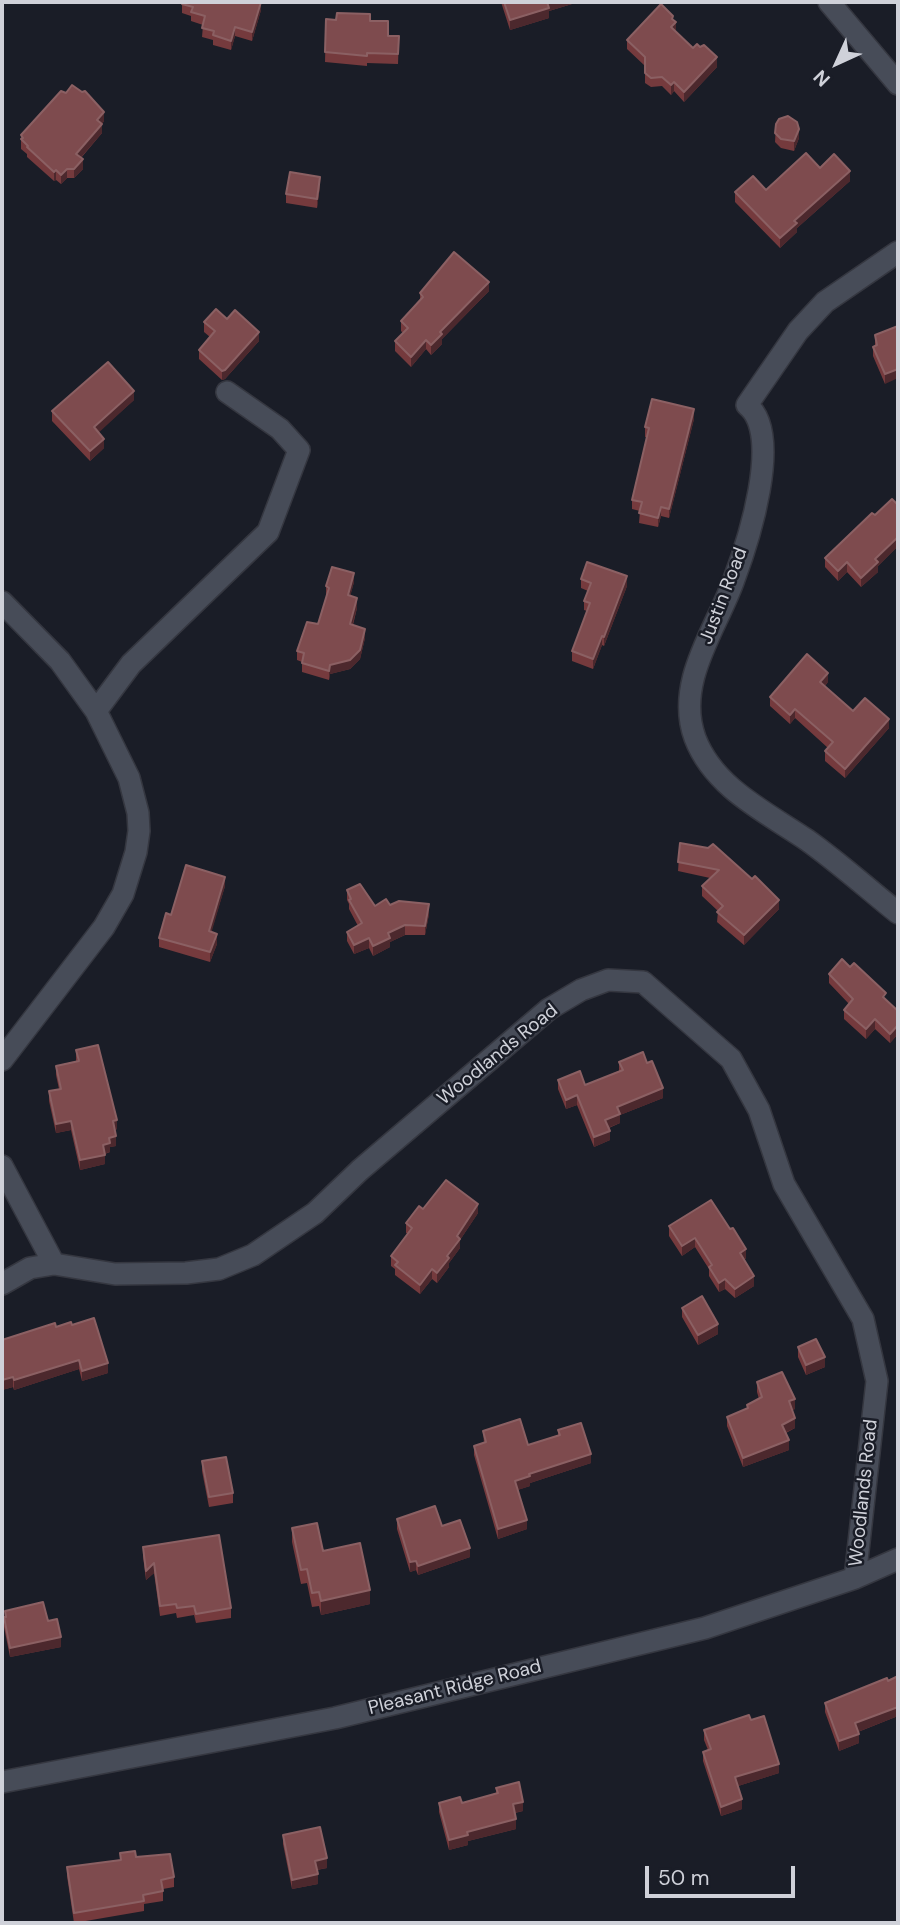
<!DOCTYPE html>
<html>
<head>
<meta charset="utf-8">
<style>
  body { margin:0 }
  #map { position:relative; width:900px; height:1925px; overflow:hidden; background:#1a1d27; font-family:"DM Sans",sans-serif }
  canvas { display:block }
  .frame { position:absolute; inset:0; border:4px solid #cfd1d9; pointer-events:none }
  .north { position:absolute; left:802px; top:28px; width:70px; height:70px; -webkit-text-stroke:5px #1a1d27; paint-order:stroke; rotate:225deg; font-size:19px; font-weight:700; line-height:28px; text-align:center; color:#cfd1d9 }
  .north::after { content:''; display:block; margin:auto; width:24px; height:32px; background:#cfd1d9; clip-path:polygon(50% 0,100% 100%,50% 72%,0 100%) }
  .scale { position:absolute; left:645px; top:1866px; width:150px; height:32px; box-sizing:border-box; border:4px solid #cfd1d9; border-top:0; padding-left:9px; font-size:21px; line-height:24px; white-space:nowrap; color:#cfd1d9; -webkit-text-stroke:5px #1a1d27; paint-order:stroke }
</style>
</head>
<body>
<div id="map">
<canvas width="900" height="1925"></canvas>
<div class="frame"></div>
<div class="north">N</div>
<div class="scale">50 m</div>
</div>
<script>
const context = document.querySelector('canvas').getContext('2d');
context.lineJoin = 'round';
function strokePath(path, color, width, dash) { context.strokeStyle = color; context.lineWidth = width; context.lineCap = dash ? 'butt' : 'round'; context.setLineDash(dash || []); context.stroke(path); }
function fillPath(path, color) { context.fillStyle = color; context.fill(path, 'evenodd'); }
function write(font, color, halo, rows, align = 'center') {
  context.font = font + ' "DM Sans",sans-serif'; context.lineWidth = 5; context.setLineDash([]); context.textBaseline = 'middle'; context.strokeStyle = halo; context.fillStyle = color; for (const [text, x, y, turn = 0] of rows) {
    context.save(); context.translate(x, y); context.rotate((+turn || 0) * Math.PI / 180); context.textAlign = isNaN(turn) ? turn : align; if (halo) context.strokeText(text, 0, 0); context.fillText(text, 0, 0); context.restore();
  }
}
const minor = new Path2D(`
  M829,2L898,84
  M898,252L825,302L798,331L747,405C784,434 747,545 733,582C715,631 675,683 695,738C714,788 766,812 807,840C838,862 868,889 898,913
  M2,602L60,661L96,711L129,778L138,813L139,831L136,852L123,894L104,927L2,1060
  M96,711L131,664L268,532L299,450L280,429L227,392
  M2,1166L54,1264
  M2,1284L30,1268L54,1264L115,1274L186,1273L219,1269L253,1255L315,1213L360,1170L549,1009L581,990L608,980L643,982L731,1059L759,1110L784,1184L863,1319L877,1381L855,1578
  M2,1782L335,1718L705,1628L855,1578L898,1559`);
const wall = new Path2D(`
  M501,2H572V4L549,11V18L510,30Z
  M182,4L261,10L252,41L235,36L231,50L213,45V40L202,37L203,25L191,21V16L182,13Z
  M326,19L370,21L388,36H399L398,64L367,63V66L325,62Z
  M673,20L676,31L693,48L717,67L684,102L674,91L671,95L662,86L651,87L645,83V66L627,49V40Z
  M104,121L102,124V133L81,158L83,169L74,178H67L61,184L56,180L54,181L27,157V154L21,149V135Z
  M776,124L799,138L794,151L781,148L775,142Z
  M820,168L850,181L797,228V232L780,248L735,202V192L766,190Z
  M320,186L317,208L286,203V194Z
  M489,291L442,339V344L431,355L426,349L411,367L395,351V341L403,333L401,331V321L420,300V293Z
  M227,319L259,341L225,379L222,380L199,359V350L210,337L204,332V322Z
  M898,326L885,384L873,356V347L875,346V335Z
  M134,400L98,432L104,448L90,461L52,421V411Z
  M694,419L669,518L661,516L658,527L639,523L640,511L632,509V500L647,437H645V427Z
  M898,505V546L878,566V572L861,587L847,572L838,581L825,567V558L875,515Z
  M581,579L627,586L604,646L602,645L593,669L572,661V651L587,611L584,610V601L588,591L581,588Z
  M354,582L350,596L357,608L353,625L365,638L360,659L350,669L330,674L329,680L302,672V662L297,660V651L318,624L327,596H326V586Z
  M828,682L825,686L853,711L889,728L845,778L825,761V751L828,748L795,718L790,724L770,706V697Z
  M680,843L779,909L744,945L717,922L718,911L702,896V886L710,878L678,871Z
  M225,886L211,932L217,944L210,962L159,947V938L171,915Z
  M347,890L375,906L390,905L429,914L425,935H405L390,942V947L373,956L369,948L354,954L347,941V932L358,926L349,909V904L347,900Z
  M829,974L886,1001L898,1011V1034L890,1043L875,1029L866,1039L844,1019V1010L849,1004L829,983Z
  M76,1050L117,1129L115,1130L116,1146L110,1147V1152L105,1154V1164L80,1170L71,1130L56,1133L49,1101V1091L59,1089L56,1075V1066L76,1061Z
  M619,1062L663,1098L620,1115V1123L609,1128L610,1140L594,1147L577,1105L566,1109L558,1089V1080L585,1085L619,1071Z
  M423,1209L478,1213L460,1240V1248L449,1263V1267L437,1283L432,1279L420,1294L395,1275V1269L391,1266V1256L408,1234L406,1233V1223Z
  M669,1226L746,1258L744,1260L754,1286L735,1298L725,1289L719,1292L709,1276V1269L695,1247L682,1256L669,1236Z
  M682,1308L718,1334L698,1345L682,1317Z
  M72,1325L108,1373L82,1381L79,1369L14,1390L13,1387L2,1390V1340L56,1327Z
  M798,1347L825,1367L806,1375L798,1357Z
  M757,1382L795,1409L792,1410L795,1428L786,1433L789,1450L743,1467L727,1426V1417L747,1409V1405L759,1399L757,1392Z
  M558,1430L591,1463L530,1483V1486L517,1490L527,1529L498,1539L474,1455V1446L484,1443L483,1431L528,1445L558,1435Z
  M202,1461L233,1493V1503L209,1507L202,1471Z
  M397,1519L442,1526L470,1557L418,1575L416,1570L410,1572L397,1529Z
  M292,1528L323,1551L370,1604L321,1615L319,1606L312,1607L307,1583L301,1584L292,1542Z
  M143,1547L231,1608V1618L196,1623L194,1615L177,1618L176,1613L160,1616L154,1573L146,1580L143,1556Z
  M5,1611L48,1621L61,1647L10,1657L4,1627Z
  M898,1676V1716L858,1732L859,1743L839,1751L825,1712V1703Z
  M751,1720L779,1773L738,1786L742,1809L721,1816L703,1761V1752L708,1750L704,1740V1730Z
  M496,1788L523,1811L515,1813L516,1829L468,1841V1845L449,1850L439,1812V1803H462L496,1793Z
  M283,1835L327,1868L317,1870L318,1884L292,1889L283,1844Z
  M120,1853L136,1857L174,1877V1887L163,1889V1901L144,1904V1911L74,1923L67,1876V1867L120,1861Z`);
const shadedWall = new Path2D(`
  M261,2V10L252,41V32Z
  M548,2H572V4L549,11V18L510,30V20Z
  M673,16V24L676,22V32L671,37L672,19Z
  M235,27V36L231,50V41Z
  M717,57V67L684,102V92Z
  M674,82V91L671,95V85Z
  M104,112V121L102,124V133L76,163V154L97,120Z
  M799,129V138L794,151V141Z
  M83,159V169L74,178V169Z
  M67,169V178L61,184V175Z
  M56,170V180L54,181V172Z
  M850,171V181L797,228V232L780,248V238L794,221Z
  M320,177V186L317,208V199Z
  M489,282V291L442,339V344L431,355V345L440,332Z
  M259,332V341L225,379L222,380V371Z
  M426,340V349L411,367V357Z
  M898,369V378L885,384V374Z
  M134,391V400L94,437V427Z
  M694,409V419L669,518V509Z
  M104,439V448L90,461V451Z
  M661,507V516L658,527V518Z
  M898,537V546L878,566V572L861,587V578L875,559Z
  M847,562V572L838,581V571Z
  M354,573V582L348,605V595Z
  M627,576V586L604,646V637Z
  M357,598V608L350,633V624Z
  M365,629V638L360,659L350,669L330,674L329,680V671L330,665Z
  M602,636V645L593,669V659Z
  M828,673V682L820,691V682Z
  M795,709V718L790,724V715Z
  M889,719V728L845,778V769Z
  M225,877V886L209,941V931Z
  M779,900V909L744,945V935Z
  M429,904V914L425,935V926Z
  M405,925V935L390,942V947L373,956V946L388,933Z
  M217,934V944L210,962V952Z
  M369,938V948L354,954V945Z
  M875,1019V1029L866,1039V1029Z
  M898,1025V1034L890,1043V1034Z
  M663,1088V1098L620,1115V1123L605,1129V1120L617,1107Z
  M577,1095V1105L566,1109V1100Z
  M117,1120V1129L113,1130V1121Z
  M71,1121V1130L56,1133V1124Z
  M610,1131V1140L594,1147V1137Z
  M116,1136V1146L110,1147V1152L103,1154V1145L109,1138Z
  M105,1155V1164L80,1170V1160Z
  M478,1204V1213L460,1240V1248L449,1263V1267L437,1283V1273L457,1236Z
  M695,1238V1247L682,1256V1246Z
  M746,1249V1258L740,1263V1253Z
  M432,1269V1279L420,1294V1285Z
  M754,1276V1286L735,1298V1289Z
  M725,1279V1289L719,1292V1283Z
  M718,1324V1334L698,1345V1335Z
  M825,1357V1367L806,1375V1365Z
  M79,1360V1369L14,1390V1380Z
  M108,1363V1373L82,1381V1371Z
  M13,1377V1387L2,1390V1380Z
  M795,1399V1409L789,1411V1401Z
  M795,1418V1428L782,1434V1425Z
  M789,1440V1450L743,1467V1458Z
  M591,1454V1463L530,1483V1486L515,1491V1481L529,1474Z
  M527,1520V1529L498,1539V1529Z
  M470,1548V1557L418,1575V1566Z
  M416,1561V1570L410,1572V1562Z
  M154,1563V1573L146,1580V1571Z
  M370,1590V1604L321,1615V1601Z
  M61,1637V1647L10,1657V1648Z
  M898,1707V1716L855,1733V1723Z
  M859,1734V1743L839,1751V1741Z
  M779,1764V1773L735,1787V1777Z
  M742,1799V1809L721,1816V1807Z
  M523,1802V1811L513,1813V1804Z
  M516,1819V1829L468,1841V1845L449,1850V1840L467,1832Z
  M327,1858V1868L315,1870V1861Z
  M318,1874V1884L292,1889V1880Z`);
const building = new Path2D(`
  M183,2H261L252,32L235,27L231,41L213,35L214,31L202,28L205,16L191,12L193,7L182,4Z
  M504,2H548H547L549,8L510,20Z
  M661,4L673,16L672,19L676,22L671,27L693,48L697,44L700,47L704,45L717,57L684,92L674,82L671,85L662,77L651,78L645,73V57L627,40Z
  M337,13L370,14V21H388V36H399L398,54L367,53V56L325,52L326,19L336,20Z
  M72,85L82,92L85,91L104,112L97,120L102,124L76,154L83,159L74,169H67L61,175L56,170L54,172L27,147L28,146L21,139L23,138L21,135L61,91L66,93Z
  M788,116L797,122L799,129L794,141L781,139L775,133L776,124L779,119Z
  M806,153L820,168L834,154L850,171L794,221L797,223L780,238L735,192L753,176L766,190Z
  M290,172L320,177L317,199L286,194Z
  M454,252L489,282L440,332L442,334L431,345L426,340L411,357L395,341L408,328L401,321L423,297L420,293Z
  M216,309L227,319L235,310L259,332L225,370L222,371L199,350L215,331L204,322Z
  M898,326V369L885,374L873,347L877,345L875,335Z
  M108,362L134,391L94,427L104,439L90,451L52,411Z
  M652,399L694,409L669,509L661,507L658,518L639,513L642,502L632,500L649,428L645,427Z
  M892,499L898,505V537L875,559L878,562L861,578L847,562L838,571L825,558L872,513L875,515Z
  M587,562L627,576L604,637L602,636L593,659L572,651L590,603L584,601L591,583L581,579Z
  M332,567L354,573L348,595L357,598L350,624L365,629L360,650L350,660L330,665L329,671L302,663L304,653L297,651L307,622L318,624L329,588L326,586Z
  M807,654L828,673L820,682L853,711L865,698L889,719L845,769L825,751L833,742L795,709L790,715L770,697Z
  M680,843L708,848L713,844L752,879L755,876L779,900L744,935L717,912L723,906L702,886L719,870L678,862Z
  M186,865L225,877L209,931L217,934L210,952L159,938L166,913L171,915Z
  M360,884L375,906L386,899L390,905L399,901L429,904L425,926L405,925L388,933L390,938L373,946L369,938L354,945L347,932L362,923L349,900L351,899L347,890Z
  M842,959L850,967L854,963L886,993L883,997L898,1011V1025L890,1034L875,1019L866,1029L844,1010L853,999L829,974Z
  M98,1045L117,1120L113,1121L116,1136L109,1138L110,1143L103,1145L105,1155L80,1160L71,1121L56,1124L49,1091L61,1089L56,1066L79,1061L76,1050Z
  M643,1052L647,1063L652,1061L663,1088L617,1107L620,1114L605,1120L610,1131L594,1137L577,1095L566,1100L558,1080L580,1071L585,1085L623,1070L619,1062Z
  M446,1180L478,1204L457,1236L460,1239L447,1256L449,1258L437,1273L432,1269L420,1285L395,1265L398,1262L391,1256L412,1228L406,1223L419,1206L423,1209Z
  M711,1200L730,1229L733,1228L746,1249L740,1253L754,1276L735,1289L725,1279L719,1283L709,1267L712,1265L695,1238L682,1246L669,1226Z
  M702,1296L718,1324L698,1335L682,1308Z
  M94,1318L108,1363L82,1371L79,1360L14,1380L13,1377L2,1380V1347L3,1346L2,1340L55,1323L56,1327L71,1322L72,1325Z
  M816,1339L825,1357L806,1365L798,1347Z
  M782,1372L795,1399L789,1401L795,1418L782,1425L789,1440L743,1458L727,1417L748,1408L747,1405L762,1397L757,1382Z
  M520,1419L528,1445L560,1435L558,1430L581,1423L591,1454L529,1474L530,1476L515,1481L527,1520L498,1529L474,1446L486,1442L483,1431Z
  M226,1457L233,1493L209,1497L202,1461Z
  M435,1506L442,1526L460,1520L470,1548L418,1566L416,1561L410,1562L397,1519Z
  M317,1523L323,1551L360,1543L370,1590L321,1601L319,1592L312,1593L307,1569L301,1570L292,1528Z
  M219,1535L231,1608L196,1614L194,1606L177,1608L176,1604L160,1606L154,1563L146,1571L143,1547Z
  M43,1602L48,1621L57,1619L61,1637L10,1648L4,1617H6L5,1611Z
  M898,1676V1707L855,1723L859,1734L839,1741L825,1703L887,1678L888,1681Z
  M749,1715L751,1720L764,1716L779,1764L735,1777L742,1799L721,1807L703,1752L711,1749L704,1730Z
  M519,1782L523,1802L513,1804L516,1819L467,1832L468,1835L449,1840L439,1803L460,1797L462,1803L498,1793L496,1788Z
  M320,1827L327,1858L315,1861L318,1874L292,1880L283,1835Z
  M135,1851L136,1857L170,1854L174,1877L161,1880L163,1891L143,1895L144,1901L74,1913L67,1867L121,1860L120,1853Z`);
const streetNames = [
  ["Justin Road",724,596,-69],
  ["Woodlands Road",498,1055,-39],
  ["Woodlands Road",864,1493,-84],
  ["Pleasant Ridge Road",455,1688,-14]
];
strokePath(minor, '#353740', 24);
strokePath(minor, '#474c58', 21);
fillPath(wall, '#753a3d');
fillPath(shadedWall, '#4c282d');
fillPath(building, '#7e4b4e');
strokePath(building, '#8b6063', 2);
write('19px', '#cfd1d9', '#1a1d27', streetNames);
</script>
</body>
</html>
